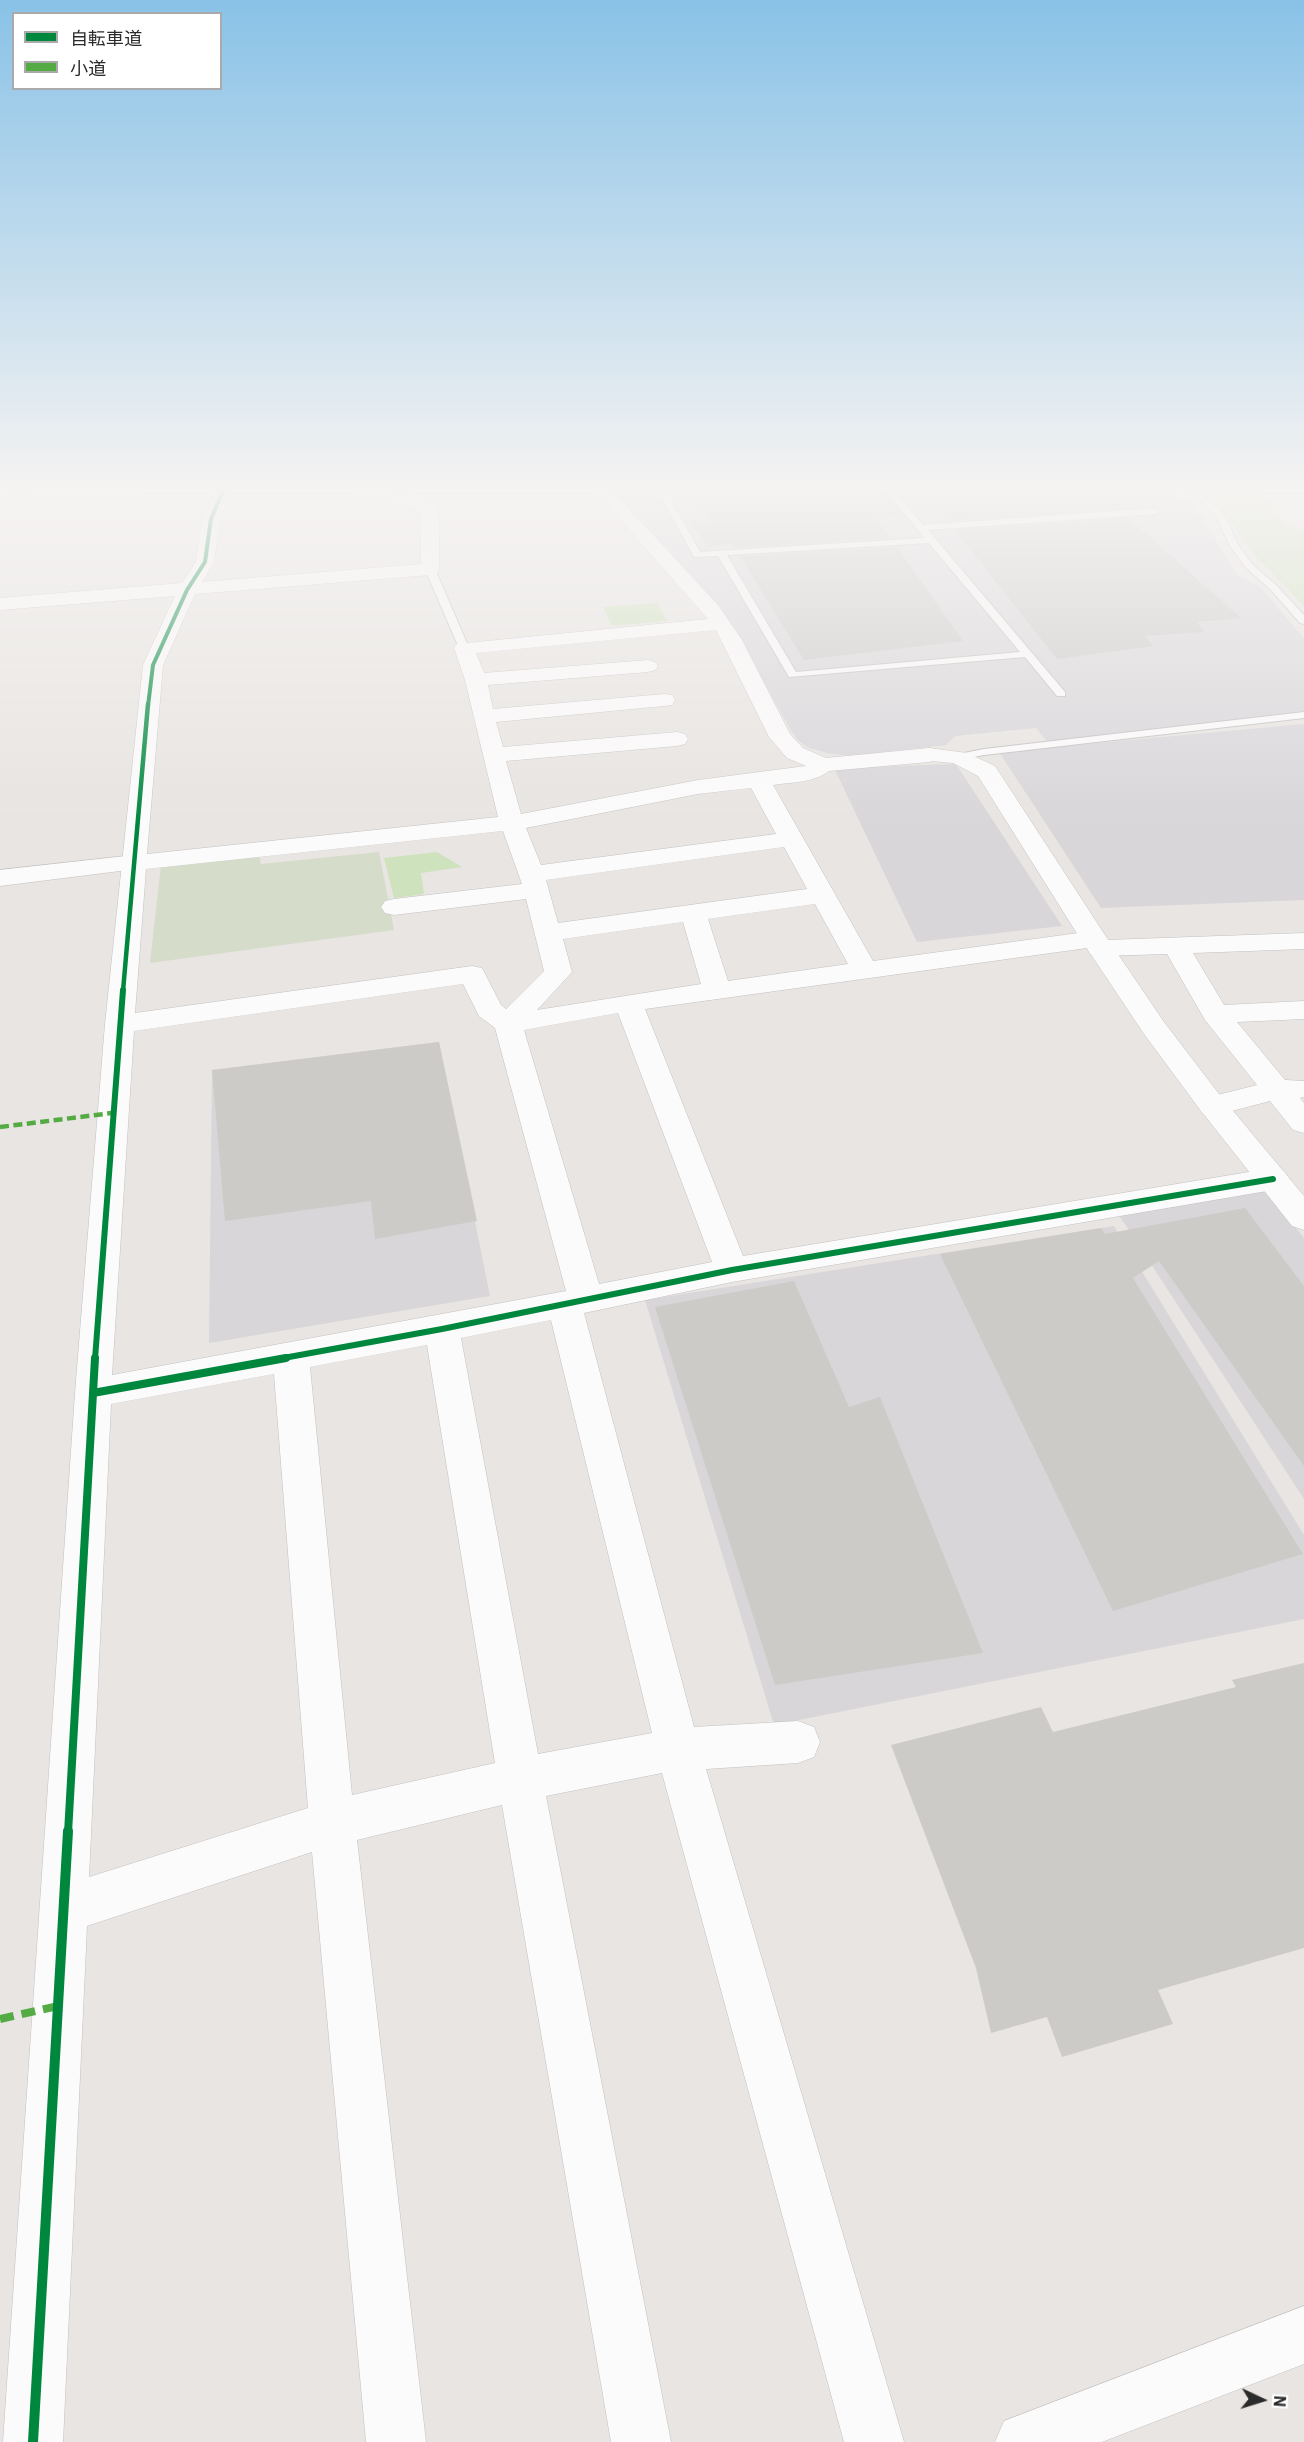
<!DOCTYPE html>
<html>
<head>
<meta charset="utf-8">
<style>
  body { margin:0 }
  #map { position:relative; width:1304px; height:2442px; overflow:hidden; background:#e8e5e2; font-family:"IBM Plex Sans","Noto Sans JP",sans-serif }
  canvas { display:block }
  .legend { position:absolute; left:12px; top:12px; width:210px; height:78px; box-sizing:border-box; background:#fff; border:2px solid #aaa; margin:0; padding:8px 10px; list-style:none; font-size:18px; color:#2b2b2b }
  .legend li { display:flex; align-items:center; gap:12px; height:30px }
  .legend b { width:30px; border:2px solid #aaa }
  .north { position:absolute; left:1232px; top:2370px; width:60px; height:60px; -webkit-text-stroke:4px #fff; paint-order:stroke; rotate:94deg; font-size:16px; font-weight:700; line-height:24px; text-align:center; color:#2b2b2b }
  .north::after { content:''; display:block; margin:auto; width:21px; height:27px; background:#2b2b2b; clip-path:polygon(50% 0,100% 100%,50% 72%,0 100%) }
</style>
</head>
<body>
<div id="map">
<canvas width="1304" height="2442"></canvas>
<ul class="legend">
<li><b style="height:8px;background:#00873e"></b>自転車道</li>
<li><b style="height:8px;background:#54ab44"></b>小道</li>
</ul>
<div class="north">N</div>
</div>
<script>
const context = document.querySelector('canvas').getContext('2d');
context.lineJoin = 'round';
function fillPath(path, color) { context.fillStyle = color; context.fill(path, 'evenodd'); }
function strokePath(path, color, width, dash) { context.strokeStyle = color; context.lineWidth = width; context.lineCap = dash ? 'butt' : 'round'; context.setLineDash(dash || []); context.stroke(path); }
const industrial = new Path2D(`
  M604,484H1165L1201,515L1237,575L1260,587L1304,638V711L1048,743L1036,728L955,736L946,745L849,756L827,753L807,747L798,740L792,732L729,622Z
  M1304,724V900L1101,908L999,752Z
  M956,764L1062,926L917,942L834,768Z
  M439,1042L490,1296L209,1343L212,1070Z
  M1266,1190L1304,1238V1499L1119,1215Z
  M1114,1226L1304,1535V1619L774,1725L645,1300Z`);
const green = new Path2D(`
  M1198,484H1259C1269,507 1275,527 1304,529V606L1255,556L1211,495Z
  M657,603L667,621L612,626L603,607Z
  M437,852L462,867L421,873L424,894L394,898L384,858Z`);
const cemetery = new Path2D(`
  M258,849L261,864L379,852L394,930L150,963L161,865Z`);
const building = new Path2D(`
  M687,484H878L903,516L876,518L890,538L734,548L732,544L709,547L688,521H711Z
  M891,484H1142L1164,502L1115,506L1117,509L948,521L940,512L917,514Z
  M1128,518L1241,618L1197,622L1204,632L1145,636L1153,646L1057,659L955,530Z
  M897,547L963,641L804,660L740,556Z
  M439,1042L477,1221L375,1239L371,1201L225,1221L212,1070Z
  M1245,1208L1304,1286V1466L1159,1261L1133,1278L1303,1554L1113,1611L940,1254L1101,1228L1105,1234Z
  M794,1281L849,1407L880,1397L983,1653L775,1685L655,1307Z
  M1304,1663V1948L1158,1990L1173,2024L1062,2057L1047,2017L991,2033L976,1968L891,1745L1041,1707L1053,1732L1236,1687L1232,1680Z`);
const lane = new Path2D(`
  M654,484H662L700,552L925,538L880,484H888L923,525L1156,508L1160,511L1156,514L928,530L1065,692V696H1057L1025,657L789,677L718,556L694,557ZM929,543L1020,652L796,672L727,555Z
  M1179,484H1188L1222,511L1239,546L1252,564L1276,585L1304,615V624L1300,623L1270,589L1246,568L1230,546L1215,514Z
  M430,566L435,569L469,648L468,650L459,648L425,569Z
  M1304,712V718L984,755L958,760L952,757L954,755L984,749Z`);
const street = new Path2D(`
  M49,484H150L142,489L0,496V486Z
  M218,484H234L220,519L214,562L202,582L421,564V511L355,488L353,484H376L436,504L439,508V569L437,573L430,575L195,594L163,665L147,854L498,817L465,680L454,648L457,644L708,619L589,484H606L718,605L742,640L790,734L803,748L826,758L929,748L937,750L940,755L937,760L929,762L829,771C813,783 792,782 773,785L873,961L1093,931L1102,933L1106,940L1304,933V949L1193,953L1224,1005L1304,1001V1019L1237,1022L1285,1080L1304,1081V1097L1300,1098L1304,1103V1133L1293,1130L1270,1101L1213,1116L1202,1113L1198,1106L1202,1099L1257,1085L1205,1020L1167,954L1100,956L1090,954L1087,948L645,1009L743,1256L1273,1168L1284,1171L1289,1179L1284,1187L1273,1190L732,1282L584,1313L694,1727L798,1721L814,1727L820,1742L814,1757L798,1763L706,1769L904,2442H844L662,1773L546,1796L671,2442H611L502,1805L357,1840L426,2442H366L312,1852L87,1926L63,2442H3L75,1393L105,1024L143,665L175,596L0,610V598L182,583L196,562L202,519ZM716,630L769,737L787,758L806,766L698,780L521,814L506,761L677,746L685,744L688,739L685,734L677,732L503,747L496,722L664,706L672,705L675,700L672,695L664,694L493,709L488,685L648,672L655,670L658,666L655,662L648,660L484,673L476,653ZM751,788L776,834L541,865L526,828L698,794ZM503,831L522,884L394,899L385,901L381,907L385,913L394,915L526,899L544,971L506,1009L501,1005L482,968L472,966L135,1013L146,869ZM784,847L807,889L558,923L546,880ZM815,904L848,964L728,981L708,919ZM683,922L701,984L537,1010L572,972L563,939ZM463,984L479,1016L495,1028L566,1291L112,1375L134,1031ZM618,1013L712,1262L599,1284L524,1030ZM551,1320L652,1733L538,1754L461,1338ZM427,1345L495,1763L352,1795L310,1367ZM274,1374L308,1808L89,1877L111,1404Z
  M1304,2306V2364L1102,2442H995L1004,2421Z`);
const secondary = new Path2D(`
  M929,748L967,753L995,766L1103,932L1164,1022L1219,1094L1304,1196V1230L1292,1226L1198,1107L1144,1034L1076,932L978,776L953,763L921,760L918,755L921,750Z
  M135,855L144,858L148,863L144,868L0,886V870Z`);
const quietFar1 = new Path2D(`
  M0,1127L112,1113`);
const quiet = new Path2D(`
  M0,2019L58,2006`);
const cyclewayFar4 = new Path2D(`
  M148,706L153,665L187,590L205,562L211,519L226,484`);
const cyclewayFar3 = new Path2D(`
  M123,991L148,704`);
const cyclewayFar2 = new Path2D(`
  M95,1359L123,990
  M278,1359L442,1329L732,1270L1273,1179`);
const cyclewayFar1 = new Path2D(`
  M93,1393L286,1358
  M68,1833L95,1358`);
const cycleway = new Path2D(`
  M33,2442L68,1831`);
fillPath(industrial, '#d8d6d9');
fillPath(green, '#cee2bd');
fillPath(cemetery, '#d6dcca');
fillPath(building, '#cdcbc8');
strokePath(lane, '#c2c1c1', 2);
strokePath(street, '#c2c1c1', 1);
strokePath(secondary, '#c2c1c1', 1);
fillPath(lane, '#fcfbfb');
fillPath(street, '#fcfbfb');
fillPath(secondary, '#fcfbfb');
strokePath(quietFar1, '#54ab44', 4.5, [9, 4.5]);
strokePath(quiet, '#54ab44', 8, [14, 8]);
strokePath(cyclewayFar4, '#00873e', 4);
strokePath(cyclewayFar3, '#00873e', 4.5);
strokePath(cyclewayFar2, '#00873e', 6);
strokePath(cyclewayFar1, '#00873e', 8);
strokePath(cycleway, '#00873e', 10);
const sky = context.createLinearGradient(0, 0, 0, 825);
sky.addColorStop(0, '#89c2e7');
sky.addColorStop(0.59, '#f5f3f2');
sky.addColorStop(1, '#f5f3f200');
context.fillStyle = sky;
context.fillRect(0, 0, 1304, 825);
</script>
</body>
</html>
